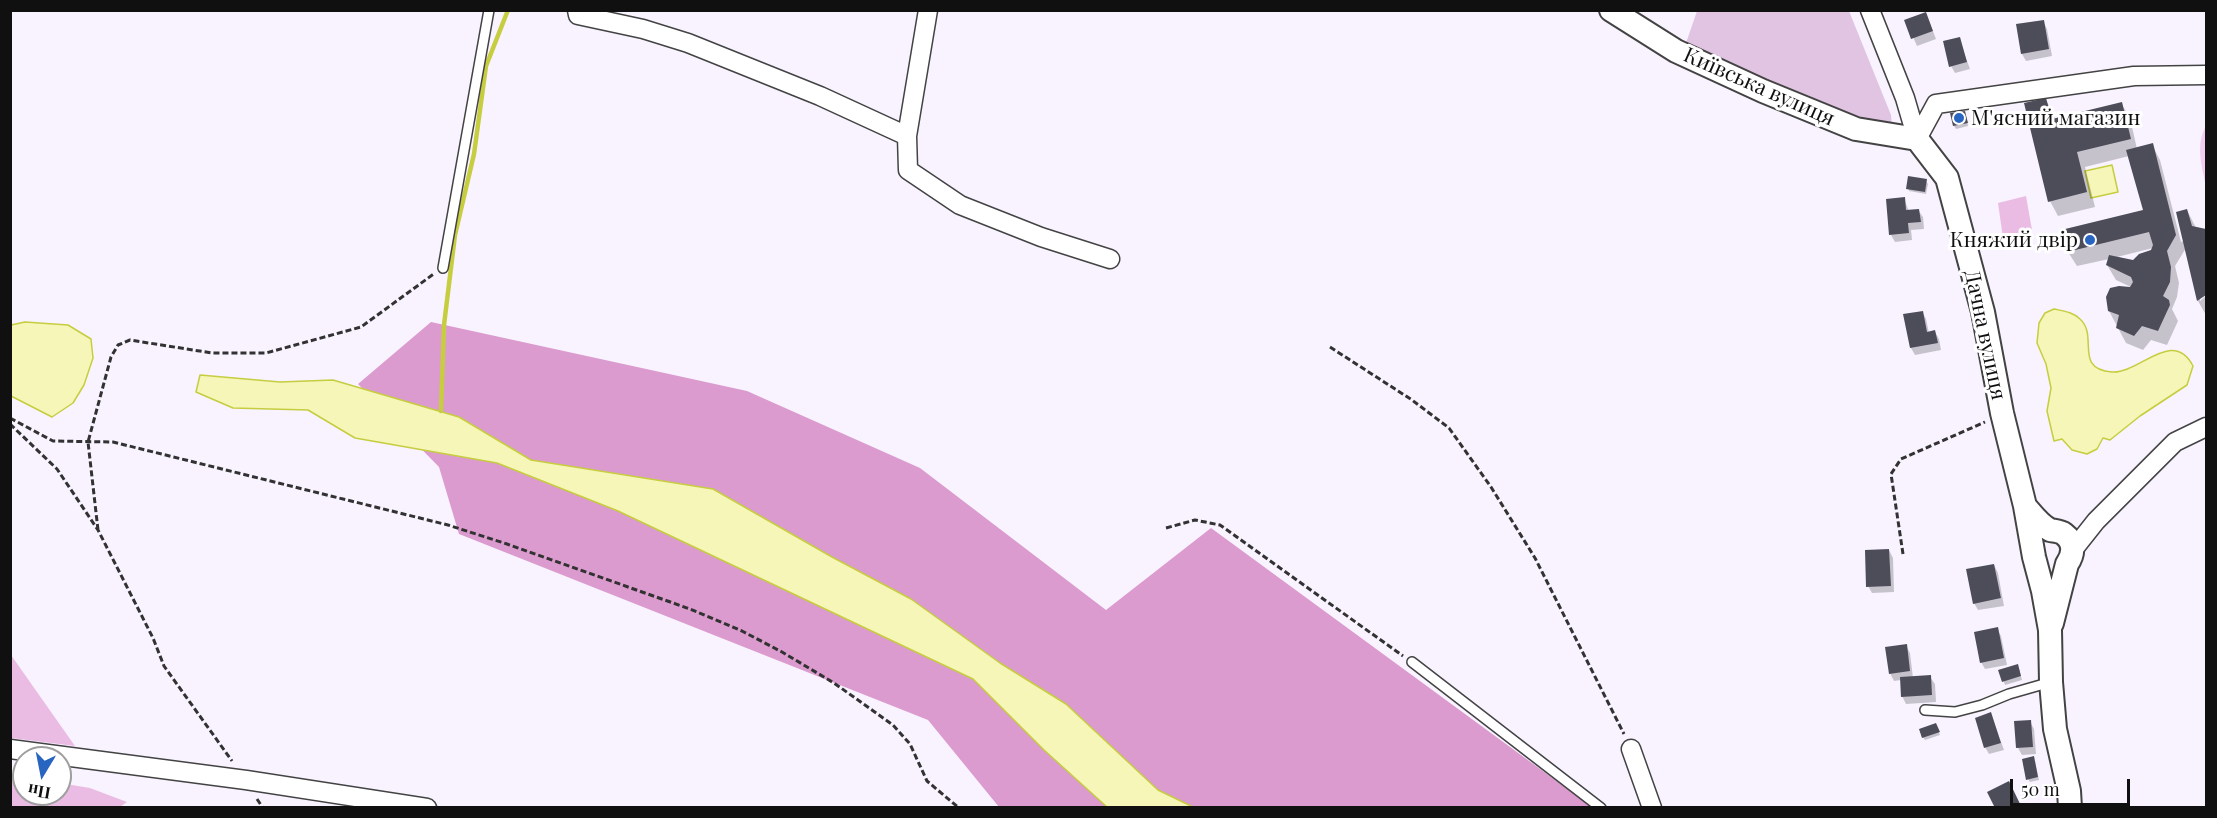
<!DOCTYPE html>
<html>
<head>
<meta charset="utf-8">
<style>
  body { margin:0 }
  #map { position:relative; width:2217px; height:818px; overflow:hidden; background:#f8f3ff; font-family:"Playfair Display",serif }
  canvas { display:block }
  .frame { position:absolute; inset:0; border:12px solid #101010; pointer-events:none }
  .north { position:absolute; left:12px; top:746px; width:60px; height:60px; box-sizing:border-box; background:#fff; border:2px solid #9f9f9f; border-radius:50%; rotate:190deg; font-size:16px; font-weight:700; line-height:24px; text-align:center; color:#101010 }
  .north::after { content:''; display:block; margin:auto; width:21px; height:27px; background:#2865c0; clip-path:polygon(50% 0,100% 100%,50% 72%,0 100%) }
  .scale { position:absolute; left:2010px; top:779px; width:120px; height:27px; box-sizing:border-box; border:3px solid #101010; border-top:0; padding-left:8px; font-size:18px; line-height:21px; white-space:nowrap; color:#101010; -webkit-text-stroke:4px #fff; paint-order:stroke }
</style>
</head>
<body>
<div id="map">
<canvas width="2217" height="818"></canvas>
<div class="frame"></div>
<div class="north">Пн</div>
<div class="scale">50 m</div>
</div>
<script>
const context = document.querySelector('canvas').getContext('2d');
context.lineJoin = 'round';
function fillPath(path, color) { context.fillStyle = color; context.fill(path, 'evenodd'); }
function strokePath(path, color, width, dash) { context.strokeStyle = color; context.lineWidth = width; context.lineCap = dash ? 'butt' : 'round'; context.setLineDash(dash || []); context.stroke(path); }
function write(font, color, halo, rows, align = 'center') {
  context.font = font + ' "Playfair Display",serif'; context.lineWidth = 6; context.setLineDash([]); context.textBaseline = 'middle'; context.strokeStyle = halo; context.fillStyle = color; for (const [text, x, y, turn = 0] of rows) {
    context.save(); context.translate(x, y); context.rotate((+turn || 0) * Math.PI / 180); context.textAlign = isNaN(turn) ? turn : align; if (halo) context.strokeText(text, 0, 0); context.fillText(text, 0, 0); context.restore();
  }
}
const green = new Path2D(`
  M2026,196L2032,230L2003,238L1998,203Z
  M11,655L75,746L11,738Z
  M10,776L24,778V794H60V783L90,788L127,802L120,807H11Z`);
const forest = new Path2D(`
  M431,322L747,391L920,468L1106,610L1211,528L1592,807H999L928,720L459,534L439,467L358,384Z`);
const cemetery = new Path2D(`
  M1697,11H1849L1891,115L1892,126L1883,131L1686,43Z`);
const pitch = new Path2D(`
  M2206,126V187C2202,167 2195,145 2206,126Z`);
const water = new Path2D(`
  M2112,165L2118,192L2091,198L2085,171Z
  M2054,309C2063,311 2073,312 2080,319C2099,336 2073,369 2112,372C2139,374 2173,327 2193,366L2187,385L2140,416L2110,440L2103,438L2097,449L2087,454L2072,450L2062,439L2054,441L2047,411L2051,388L2046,364L2037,343L2039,323L2045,313Z
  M25,322L68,325L91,339L93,358L84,385L73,403L52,417L11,396V325Z
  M200,375L280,382L333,380L459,417L531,460L713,489L832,557L911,599L1000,663L1066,704L1158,790L1193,807H1107L1044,750L973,679L618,511L497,463L355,438L308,410L233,408L196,392Z`);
const shadow = new Path2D(`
  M1906,21H1929L1936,39L1917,46Z
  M2043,21L2047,29L2052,56L2026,61L2022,54Z
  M1959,39L1970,69L1955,73L1951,66Z
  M2046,100L2056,120L2121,103L2130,118L2137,149L2152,145L2160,160L2181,242L2184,241L2187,210L2196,228L2206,231V293L2200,297V301L2206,296V315L2198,301L2186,248L2175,266L2179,283L2177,297L2172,309L2178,321L2167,345L2151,340L2143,350L2126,343L2109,311L2133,288L2116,280L2107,265L2109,259L2077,266L2068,252L2144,211L2129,156L2085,167L2095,207L2058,216L2050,201ZM2153,248L2152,252L2133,262L2113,258Z
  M1965,112L1968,126L1956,129L1954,126Z
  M1926,181L1928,184L1926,194L1909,191L1908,188Z
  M1904,199L1909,211L1918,210L1923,217L1924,229L1911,230L1912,240L1895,242L1891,235Z
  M1922,312L1926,319L1929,333L1935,332L1939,339L1941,350L1915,355L1911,348L1905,315Z
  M1889,550L1893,558L1894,592L1872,593L1868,586Z
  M1994,565L1998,573L2004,606L1978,610L1974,603Z
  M1997,629L2001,636L2007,665L1985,669L1981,662Z
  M1906,646L1910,653L1913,678L1930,677L1935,684L1936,702L1906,704L1902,696L1901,680L1894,681L1890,673Z
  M2019,669L2022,680L2005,685L2000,671Z
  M1991,714L2004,750L1989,754L1985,747Z
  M2030,722L2034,729L2036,754L2022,755L2018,748Z
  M1937,728L1940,735L1925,740L1923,737Z
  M2035,761L2039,780L2030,782L2028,779Z`);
const stream = new Path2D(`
  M441,411L444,325L455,235L474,154L486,66L508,10`);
const building = new Path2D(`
  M1926,12L1933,31L1911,39L1904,20Z
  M2044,20L2049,49L2021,54L2016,24Z
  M1960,37L1967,62L1949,67L1943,41Z
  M2046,98L2052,119L2122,102L2131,139L2077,152L2087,192L2048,202L2024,103Z
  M1965,111L1968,123L1953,126L1950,113Z
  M2153,143L2176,235L2167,251L2171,267L2170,282L2163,296L2169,300L2170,305L2158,331L2142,326L2134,336L2116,328L2119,315L2108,311L2106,297L2110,288L2119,286L2130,287L2133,282L2131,277L2106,265L2109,255L2133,260L2139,254L2151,250L2153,245L2149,232L2067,252L2061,230L2143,210L2126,150Z
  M1908,176L1927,179L1925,192L1906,189Z
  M1905,197L1906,210L1919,209L1921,222L1908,223L1909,233L1889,235L1886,199Z
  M2187,209L2192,226L2206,229V295L2197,301L2176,212Z
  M1923,311L1927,332L1935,330L1938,343L1910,348L1903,314Z
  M1889,549L1891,586L1866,587L1865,550Z
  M1994,564L2001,598L1973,604L1966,569Z
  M1998,627L2004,658L1980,663L1974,632Z
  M1907,644L1910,671L1889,674L1885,647Z
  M2018,664L2021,676L2002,682L1998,670Z
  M1931,675L1932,695L1901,697L1900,677Z
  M1991,712L2001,743L1984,748L1975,718Z
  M2031,720L2033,747L2016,748L2014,721Z
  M1936,723L1940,732L1922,738L1919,729Z
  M2034,756L2038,777L2026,780L2022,759Z
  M2009,781L2022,808H1995L1987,792Z`);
const path = new Path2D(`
  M1330,347L1412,400L1449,428L1491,487L1535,558L1624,734
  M10,418L53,441L113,442L448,525L507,544L690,609L742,631L782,652L834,683L893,725L910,744L927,781L959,808
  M10,424L57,469L98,530L153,638L164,666L232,761
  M1166,528L1195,520L1220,525L1403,656
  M98,530L88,442L111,357L118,345L130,340L212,353H266L361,327L435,273
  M1903,554L1891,474L1901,459L1985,422
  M257,799L263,808`);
const service = new Path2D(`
  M443,268L489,10
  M1412,662L1601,808
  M1925,710L1955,712L1982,705L2009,694L2051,682`);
const minor = new Path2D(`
  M577,10L578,15L643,29L688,43L820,96L907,136L908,170L960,205L1041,237L1110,259
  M1870,10L1905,98L1917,139
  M907,136L928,10
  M1917,139L1936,104L2134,76L2206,75
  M2073,550L2096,521L2175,442L2206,427
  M10,749L246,780L427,808
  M1631,749L1652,808`);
const tertiary = new Path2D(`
  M1611,10L1676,51L1763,91L1856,129L1917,139L1947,178L1983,312L2002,413L2025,506L2034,557L2043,591L2050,630L2051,682L2055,729L2069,791L2070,808
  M2025,506C2032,514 2040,525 2050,530C2054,531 2060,531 2064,534C2075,542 2074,554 2067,564L2052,623`);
const markers = [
  [1959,118,6,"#2865c0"],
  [2090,240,6,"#2865c0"]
];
const streetNames = [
  ["Київська вулиця",1759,87,24],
  ["Дачна вулиця",1985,335,78]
];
const poiNames = [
  ["М'ясний магазин",1971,118],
  ["Княжий двір",2078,240,"right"]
];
fillPath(green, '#eabce4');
fillPath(forest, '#db9bce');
fillPath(cemetery, '#e1c3e2');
fillPath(pitch, '#f1cef1');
fillPath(water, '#f5f6b8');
strokePath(water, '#c6cd3f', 1.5);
fillPath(shadow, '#0003');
strokePath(stream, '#c6cd3f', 4.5);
fillPath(building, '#4d4c59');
strokePath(service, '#434343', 12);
strokePath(minor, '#434343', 21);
strokePath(tertiary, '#434343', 26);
strokePath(path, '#323232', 3, [6, 3]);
strokePath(service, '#fff', 9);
strokePath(minor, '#fff', 18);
strokePath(tertiary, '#fff', 22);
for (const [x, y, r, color] of markers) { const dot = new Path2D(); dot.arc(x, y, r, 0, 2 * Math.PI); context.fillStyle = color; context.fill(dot); strokePath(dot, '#fff', 2); }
write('21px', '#101010', '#fff', streetNames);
write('21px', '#101010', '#fff', poiNames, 'left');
</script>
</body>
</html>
